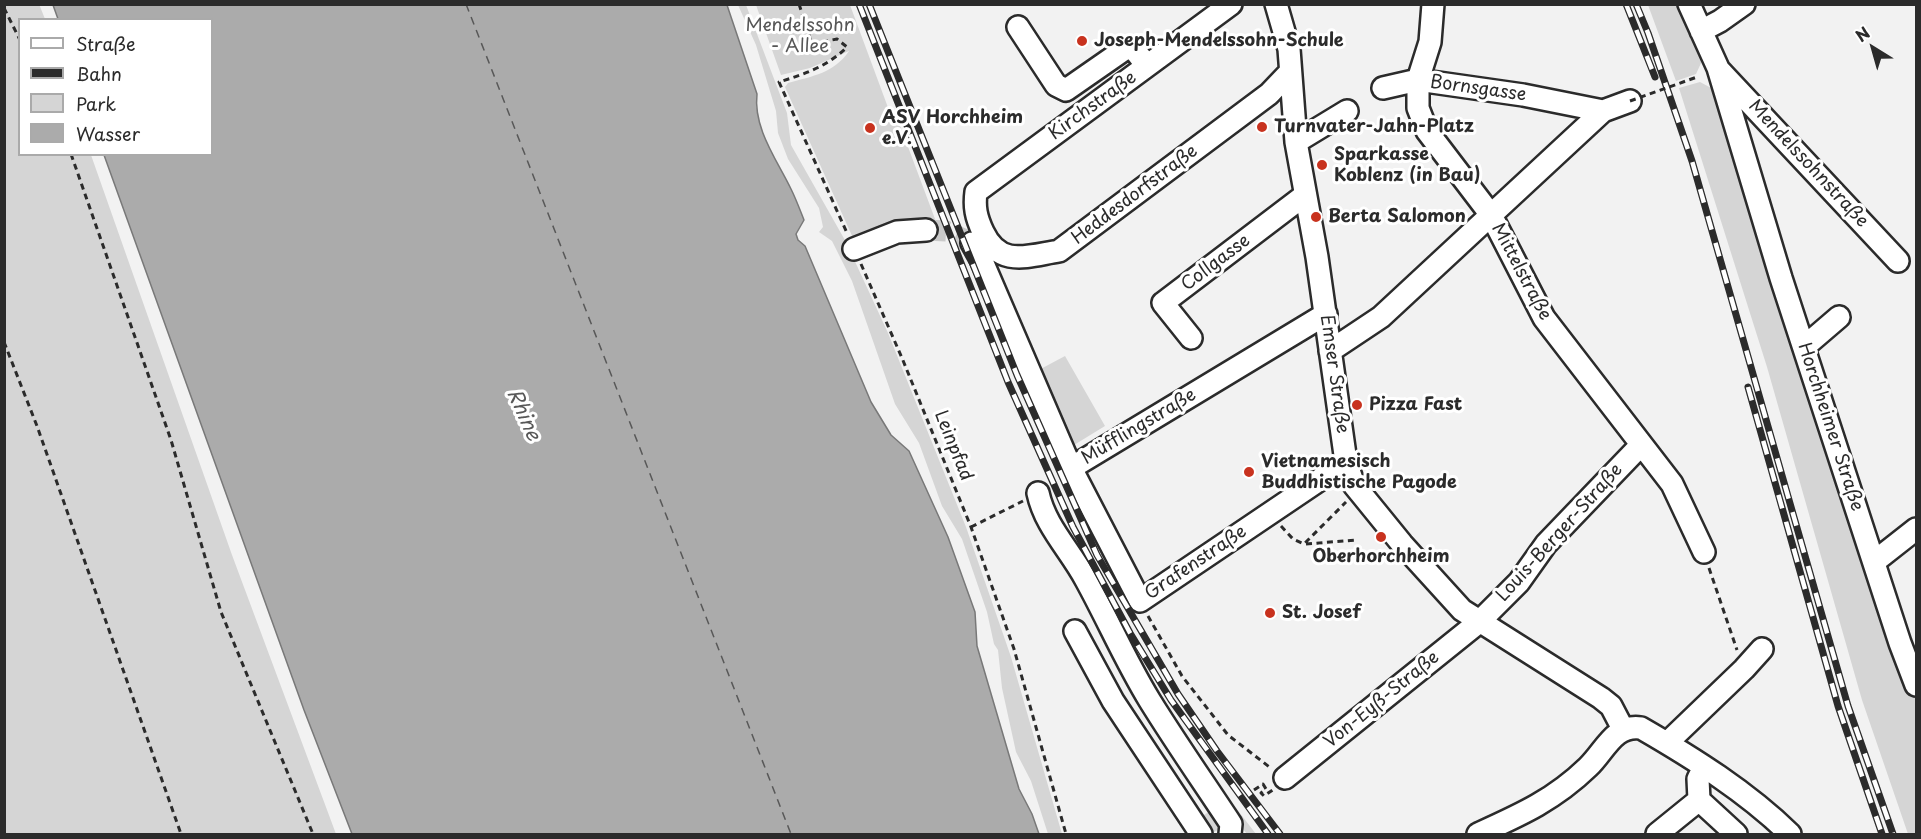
<!DOCTYPE html>
<html>
<head>
<meta charset="utf-8">
<style>
  body { margin:0 }
  #map { position:relative; width:1921px; height:839px; overflow:hidden; background:#f2f2f2; font-family:"Playpen Sans",sans-serif }
  canvas { display:block }
  .frame { position:absolute; inset:0; border:6px solid #2b2b2b; pointer-events:none }
  .legend { position:absolute; left:18px; top:18px; width:195px; height:138px; box-sizing:border-box; background:#fff; border:2px solid #aaa; margin:0; padding:8px 10px; list-style:none; font-size:18px; color:#2b2b2b }
  .legend li { display:flex; align-items:center; gap:12px; height:30px }
  .legend b { width:30px; border:2px solid #aaa }
  .north { position:absolute; left:1843px; top:18px; width:60px; height:60px; -webkit-text-stroke:4px #fff; paint-order:stroke; rotate:323deg; font-size:16px; font-weight:700; line-height:24px; text-align:center; color:#2b2b2b }
  .north::after { content:''; display:block; margin:auto; width:21px; height:27px; background:#2b2b2b; clip-path:polygon(50% 0,100% 100%,50% 72%,0 100%) }
</style>
</head>
<body>
<div id="map">
<canvas width="1921" height="839"></canvas>
<div class="frame"></div>
<ul class="legend">
<li><b style="height:8px;background:#fff"></b>Straße</li>
<li><b style="height:8px;background:#2b2b2b"></b>Bahn</li>
<li><b style="height:16px;background:#d5d5d5"></b>Park</li>
<li><b style="height:16px;background:#ababab"></b>Wasser</li>
</ul>
<div class="north">N</div>
</div>
<script>
const context = document.querySelector('canvas').getContext('2d');
context.lineJoin = 'round';
function fillPath(path, color) { context.fillStyle = color; context.fill(path, 'evenodd'); }
function strokePath(path, color, width, dash) { context.strokeStyle = color; context.lineWidth = width; context.lineCap = dash ? 'butt' : 'round'; context.setLineDash(dash || []); context.stroke(path); }
function write(font, color, halo, rows, align = 'center') {
  context.font = font + ' "Playpen Sans",sans-serif'; context.lineWidth = 6; context.setLineDash([]); context.textBaseline = 'middle'; context.strokeStyle = halo; context.fillStyle = color; for (const [text, x, y, turn = 0] of rows) {
    context.save(); context.translate(x, y); context.rotate((+turn || 0) * Math.PI / 180); context.textAlign = isNaN(turn) ? turn : align; if (halo) context.strokeText(text, 0, 0); context.fillText(text, 0, 0); context.restore();
  }
}
const green = new Path2D(`
  M39,4L45,19L20,20V154L91,155L232,555L336,834H5L4,5Z
  M738,5H746L787,113L791,145L846,242L888,333L966,527L1011,657L1062,834H1048L1031,781L1016,752L1002,688L998,650L994,644L987,612L962,539L942,506L919,443L895,404L852,281L832,241L819,232L823,227L819,208L788,159L778,133L776,111L756,45Z
  M756,5H850L893,121L898,120L938,227C922,222 900,228 891,222L853,238L785,87L788,83C813,76 834,73 849,51L810,68L781,75Z
  M1648,5H1683L1699,45L1702,61L1696,74L1676,81Z
  M1700,82L1713,89L1730,129L1916,698V834H1908L1862,700L1767,367L1679,88Z
  M1065,356L1105,426L1074,445L1035,372Z
  M1215,808L1224,826L1211,834L1199,818Z
  M1236,808L1256,834H1247L1229,812Z`);
const water = new Path2D(`
  M53,5H727L757,94C753,128 777,160 791,189C796,199 800,210 804,220L796,234L798,240L805,246L871,402L891,435L909,451L948,537L975,612L977,646L1019,789L1032,814L1039,834H352L304,710L104,155L212,154V20L58,19Z`);
const ferry = new Path2D(`
  M466,4L791,834`);
const minorTunnel = new Path2D(`
  M926,230L946,231L972,243`);
const path = new Path2D(`
  M799,4L812,44L837,39L847,47C827,67 804,74 779,82L847,233
  M4,8L20,40
  M71,154L171,440L221,612L313,834
  M861,264L902,358L971,527L1014,649L1066,834
  M4,342L37,426L181,834
  M1281,526L1293,539L1304,544L1346,502
  M971,527L1023,501
  M1306,544L1356,540
  M1709,568L1737,650
  M1148,616L1182,676L1228,735L1272,769
  M1254,790L1263,784L1266,789L1261,793L1264,796L1274,789`);
const minor = new Path2D(`
  M1231,4L976,192C974,207 976,217 983,232C1000,268 1027,256 1059,251L1269,94L1290,72
  M1276,4L1289,49L1296,142L1317,257L1346,462L1354,485L1402,544L1462,610L1601,698L1611,706L1623,729
  M1433,4L1430,42L1418,80V108L1427,131L1491,215L1544,318L1672,484L1704,552
  M1689,4L1718,68L1781,278L1900,643L1916,685
  M1018,27L1056,85L1066,90L1125,49H1134L1147,66
  M1701,31L1720,21L1744,4
  M1720,71L1898,261
  M1383,88L1418,80L1523,95L1603,111
  M1296,142L1347,111
  M972,243L982,261L1071,468L1140,601L1346,462
  M854,249L897,232L926,230
  M1191,338L1163,303L1305,195
  M1804,347L1839,317
  M1330,351L1381,317L1603,111L1630,101
  M1071,468L1326,314
  M1038,493C1045,526 1070,550 1086,580C1108,620 1126,662 1150,701C1176,743 1204,783 1231,824L1230,834
  M1874,562L1916,529
  M1075,631L1113,701L1201,834
  M1667,743L1744,669L1762,649
  M1704,767L1698,779L1699,800L1736,834
  M1285,778L1479,622L1519,582L1546,544L1641,445
  M1478,834C1520,815 1554,800 1588,767C1605,751 1614,724 1641,728C1693,758 1747,792 1790,834
  M1657,834L1699,800`);
const rail = new Path2D(`
  M859,4L1008,382L1073,527L1130,633L1171,700L1268,834
  M869,4L1017,375L1097,555L1178,694L1217,751L1280,834
  M1626,4L1655,77
  M1636,4L1648,33L1692,161L1848,706L1893,834
  M1748,387L1838,706L1882,834`);
const pathBridge = new Path2D(`
  M1630,101L1697,77`);
const markers = [
  [1082,41,6,"#c8321e"],
  [1262,127,6,"#c8321e"],
  [870,128,6,"#c8321e"],
  [1322,165,6,"#c8321e"],
  [1316,217,6,"#c8321e"],
  [1357,405,6,"#c8321e"],
  [1249,472,6,"#c8321e"],
  [1381,537,6,"#c8321e"],
  [1270,613,6,"#c8321e"]
];
const parkNames = [
  ["Mendelssohn",800,26],
  ["- Allee",800,47]
];
const poiNames = [
  ["Joseph-Mendelssohn-Schule",1094,41],
  ["ASV Horchheim",882,118],
  ["e.V.",882,139],
  ["Turnvater-Jahn-Platz",1274,127],
  ["Sparkasse",1334,155],
  ["Koblenz (in Bau)",1334,176],
  ["Berta Salomon",1328,217],
  ["Pizza Fast",1369,405],
  ["Vietnamesisch",1261,462],
  ["Buddhistische Pagode",1261,483],
  ["Oberhorchheim",1381,557,"center"],
  ["St. Josef",1282,613]
];
const streetNames = [
  ["Bornsgasse",1478,89,8],
  ["Kirchstraße",1093,106,-36],
  ["Mendelssohnstraße",1808,164,47],
  ["Heddesdorfstraße",1135,195,-37],
  ["Collgasse",1216,263,-37],
  ["Mittelstraße",1521,272,62],
  ["Emser Straße",1334,374,82],
  ["Müfflingstraße",1139,427,-31],
  ["Horchheimer Straße",1830,427,72],
  ["Leinpfad",953,446,68],
  ["Louis-Berger-Straße",1560,533,-48],
  ["Grafenstraße",1196,563,-34],
  ["Von-Eyß-Straße",1382,700,-39]
];
const waterNames = [
  ["Rhine",523,415,66]
];
fillPath(green, '#d5d5d5');
fillPath(water, '#ababab');
strokePath(water, '#787878', 1.5);
strokePath(ferry, '#585858', 1.5, [8, 6]);
strokePath(minorTunnel, '#cacaca', 21, [21, 10]);
strokePath(minor, '#2b2b2b', 26);
strokePath(path, '#2b2b2b', 3, [6, 4.5]);
strokePath(minor, '#fff', 21);
strokePath(rail, '#2b2b2b', 7);
strokePath(rail, '#fff', 4.5, [14]);
strokePath(pathBridge, '#2b2b2b', 3, [6, 4.5]);
for (const [x, y, r, color] of markers) { const dot = new Path2D(); dot.arc(x, y, r, 0, 2 * Math.PI); context.fillStyle = color; context.fill(dot); strokePath(dot, '#fff', 2); }
write('18px', '#565656', '#fff', parkNames);
write('bold 18px', '#2b2b2b', '#fff', poiNames, 'left');
write('18px', '#2b2b2b', '#fff', streetNames);
write('italic 20px', '#585858', '#fff', waterNames);
</script>
</body>
</html>
